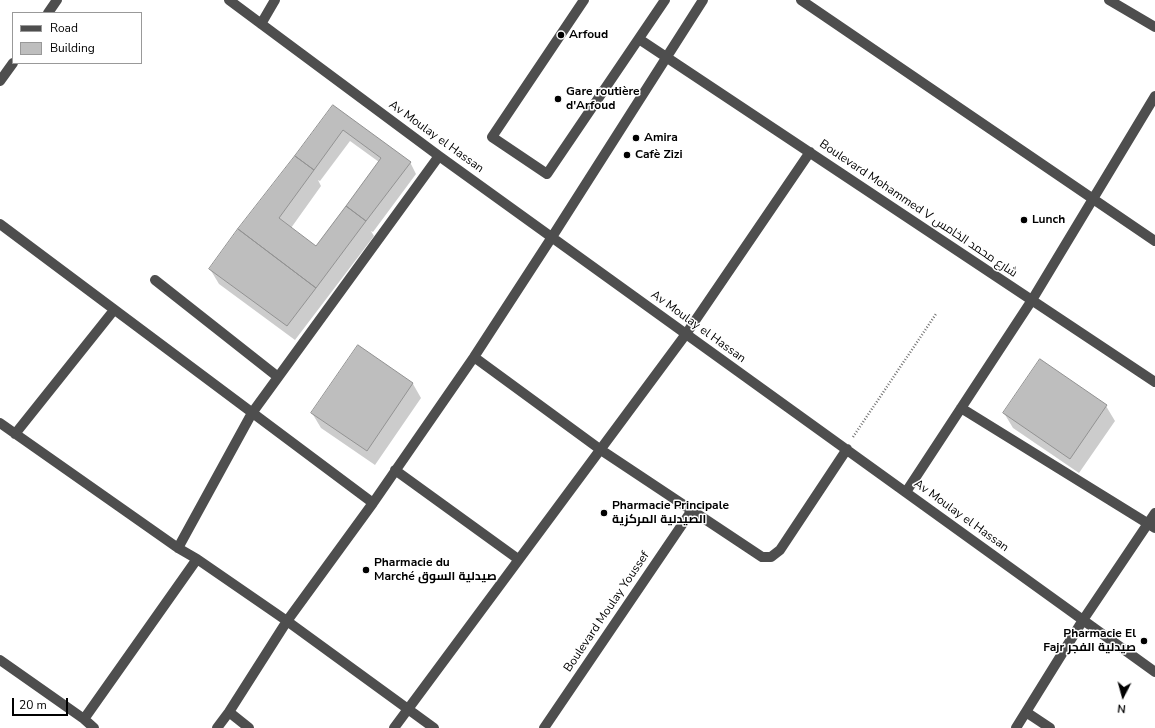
<!DOCTYPE html>
<html>
<head>
<meta charset="utf-8">
<style>
  body { margin:0 }
  #map { position:relative; width:1155px; height:728px; overflow:hidden; background:#fff; font-family:"Nunito Sans",sans-serif }
  canvas { display:block }
  .legend { position:absolute; left:12px; top:12px; width:130px; height:52px; box-sizing:border-box; background:#fff; border:1px solid #999; margin:0; padding:5px 7px; list-style:none; font-size:12px; color:#000 }
  .legend li { display:flex; align-items:center; gap:8px; height:20px }
  .legend b { width:20px; border:1px solid #999 }
  .north { position:absolute; left:1103px; top:676px; width:40px; height:40px; -webkit-text-stroke:3px #fff; paint-order:stroke; rotate:186deg; font-size:11px; font-weight:700; line-height:16px; text-align:center; color:#000 }
  .north::after { content:''; display:block; margin:auto; width:14px; height:18px; background:#000; clip-path:polygon(50% 0,100% 100%,50% 72%,0 100%) }
  .scale { position:absolute; left:12px; top:698px; width:56px; height:18px; box-sizing:border-box; border:2px solid #000; border-top:0; padding-left:5px; font-size:12px; line-height:14px; white-space:nowrap; color:#000; -webkit-text-stroke:3px #fff; paint-order:stroke }
</style>
</head>
<body>
<div id="map">
<canvas width="1155" height="728"></canvas>
<ul class="legend">
<li><b style="height:5px;background:#4e4e4e"></b>Road</li>
<li><b style="height:11px;background:#bebebe"></b>Building</li>
</ul>
<div class="north">N</div>
<div class="scale">20 m</div>
</div>
<script>
const context = document.querySelector('canvas').getContext('2d');
context.lineJoin = 'round';
function fillPath(path, color) { context.fillStyle = color; context.fill(path, 'evenodd'); }
function strokePath(path, color, width, dash) { context.strokeStyle = color; context.lineWidth = width; context.lineCap = dash ? 'butt' : 'round'; context.setLineDash(dash || []); context.stroke(path); }
function write(font, color, halo, rows, align = 'center') {
  context.font = font + ' "Nunito Sans",Cairo,sans-serif'; context.lineWidth = 3; context.setLineDash([]); context.textBaseline = 'middle'; context.strokeStyle = halo; context.fillStyle = color; for (const [text, x, y, turn = 0] of rows) {
    context.save(); context.translate(x, y); context.rotate((+turn || 0) * Math.PI / 180); context.textAlign = isNaN(turn) ? turn : align; if (halo) context.strokeText(text, 0, 0); context.fillText(text, 0, 0); context.restore();
  }
}
const shadow = new Path2D(`
  M333,106L410,162L416,174L373,232L371,231L374,236L295,340L219,284L210,269ZM350,141L379,162L316,247L291,228L321,186L318,180L320,181Z
  M358,346L413,384L421,398L375,465L321,428L312,413Z
  M1040,361L1106,406L1115,421L1079,473L1013,428L1004,413Z`);
const building = new Path2D(`
  M333,105L411,162L366,221L346,206L381,158L343,130L314,170L295,156Z
  M295,156L314,170L279,218L316,246L346,206L366,221L316,288L238,229Z
  M238,229L316,288L287,326L209,269Z
  M358,345L413,383L367,451L311,413Z
  M1040,359L1107,405L1070,459L1003,413Z`);
const path = new Path2D(`
  M853,437L936,314`);
const minor = new Path2D(`
  M229,0L439,156L1155,672
  M584,0L492,137L547,174L665,0
  M801,0L1155,241
  M1109,0L1155,27
  M48,13L57,0
  M261,24L275,0
  M639,39L1155,382
  M0,81L13,63
  M0,224L373,503
  M155,280L278,377
  M474,357L601,450L762,557H771L780,550L847,449
  M961,408L1155,528
  M0,423L178,548L197,559L287,621L434,728
  M15,434L114,310
  M395,470L518,559
  M906,492L1032,300L1155,96
  M178,548L252,413L439,156
  M0,660L84,719L94,728
  M229,712L249,728
  M1026,712L1050,728
  M84,719L197,559
  M217,728L229,712L287,621L373,503L474,357L552,237L703,0
  M394,728L686,334L810,152
  M544,728L692,510
  M1016,728L1083,620L1155,513`);
const markers = [
  [561,35,4,"#000"],
  [558,99,4,"#000"],
  [636,138,4,"#000"],
  [627,155,4,"#000"],
  [1024,220,4,"#000"],
  [604,513,4,"#000"],
  [366,570,4,"#000"],
  [1144,641,4,"#000"]
];
const poiNames = [
  ["Arfoud",569,35],
  ["Gare routière",566,92],
  ["d'Arfoud",566,106],
  ["Amira",644,138],
  ["Cafè Zizi",635,155],
  ["Lunch",1032,220],
  ["Pharmacie Principale",612,506],
  ["الصيدلية المركزية",612,520],
  ["Pharmacie du",374,563],
  ["Marché صيدلية السوق",374,577],
  ["Pharmacie El",1136,634,"right"],
  ["Fajr صيدلية الفجر",1136,648,"right"]
];
const streetNames = [
  ["Av Moulay el Hassan",436,137,36],
  ["Boulevard Mohammed V شارع محمد الخامس",918,209,34],
  ["Av Moulay el Hassan",698,327,36],
  ["Av Moulay el Hassan",961,516,36],
  ["Boulevard Moulay Youssef",607,612,-56]
];
fillPath(shadow, '#0003');
fillPath(building, '#bebebe');
strokePath(building, '#929292', 1);
strokePath(path, '#707070', 2.5, [1, 2]);
strokePath(minor, '#4e4e4e', 10);
for (const [x, y, r, color] of markers) { const dot = new Path2D(); dot.arc(x, y, r, 0, 2 * Math.PI); context.fillStyle = color; context.fill(dot); strokePath(dot, '#fff', 1.5); }
write('bold 12px', '#000', '#fff', poiNames, 'left');
write('12px', '#000', '#fff', streetNames);
</script>
</body>
</html>
